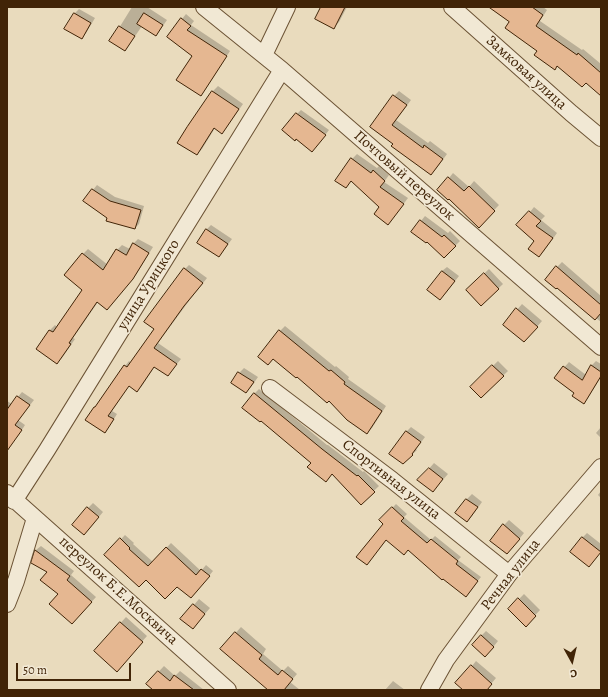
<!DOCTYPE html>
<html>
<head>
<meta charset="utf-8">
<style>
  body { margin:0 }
  #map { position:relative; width:608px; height:697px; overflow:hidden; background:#e9dbbd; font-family:Alegreya,serif }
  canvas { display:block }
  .frame { position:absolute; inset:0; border:8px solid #412407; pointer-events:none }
  .north { position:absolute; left:552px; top:641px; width:40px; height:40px; -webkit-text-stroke:3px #f1e8d4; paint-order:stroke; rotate:172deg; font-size:11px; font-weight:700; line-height:16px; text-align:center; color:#412407 }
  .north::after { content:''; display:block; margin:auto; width:14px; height:18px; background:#412407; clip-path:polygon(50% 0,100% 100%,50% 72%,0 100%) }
  .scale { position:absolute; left:16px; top:663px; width:115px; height:18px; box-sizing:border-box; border:2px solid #412407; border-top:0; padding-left:5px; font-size:12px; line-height:14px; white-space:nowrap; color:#412407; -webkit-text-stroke:3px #f1e8d4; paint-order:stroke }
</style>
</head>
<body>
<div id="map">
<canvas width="608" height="697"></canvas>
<div class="frame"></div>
<div class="north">С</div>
<div class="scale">50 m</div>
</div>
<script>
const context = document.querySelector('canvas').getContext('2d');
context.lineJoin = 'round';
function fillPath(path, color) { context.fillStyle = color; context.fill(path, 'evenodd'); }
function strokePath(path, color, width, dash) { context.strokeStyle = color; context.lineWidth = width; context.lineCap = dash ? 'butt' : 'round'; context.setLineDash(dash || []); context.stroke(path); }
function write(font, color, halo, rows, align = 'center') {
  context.font = font + ' Alegreya,serif'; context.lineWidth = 3.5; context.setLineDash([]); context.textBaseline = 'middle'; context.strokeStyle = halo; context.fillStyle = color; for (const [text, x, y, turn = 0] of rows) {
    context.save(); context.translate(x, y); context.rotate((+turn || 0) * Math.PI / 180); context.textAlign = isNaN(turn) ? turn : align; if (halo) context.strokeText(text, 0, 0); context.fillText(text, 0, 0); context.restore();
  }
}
const shadow = new Path2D(`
  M132,7H147L167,20L160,30L155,34L142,26L129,45L125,50L111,41Z
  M322,7H347L339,22L334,27Z
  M491,7H543L547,10L540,21L582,50L583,49L601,64V95L586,82L558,66L555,68L510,22Z
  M79,9L95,18L86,33L82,38L74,14Z
  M186,14L194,21L191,25L230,51L205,90L200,95L193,56L182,19Z
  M218,86L243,104L226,128H215L202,149L197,154L187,127L213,91Z
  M399,91L411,100L396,120L428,143L430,141L447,154L436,169L431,174L394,144L371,126L394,96Z
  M301,110L329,130L316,147L297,114Z
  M357,154L377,168L379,166L389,175L384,182L408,198L393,218L388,223L381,207L351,180L345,187L352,159Z
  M453,173L469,187L474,181L499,205L479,226L449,178Z
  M97,185L115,197L144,206L139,224L135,228L108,218L84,201Z
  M534,207L545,216L541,220L557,233L544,251L539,256L530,212Z
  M425,216L448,233L450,231L460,241L444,257L421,221Z
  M211,225L232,239L223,251L218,256L206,230Z
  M138,239L153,247L137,273L112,304L98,302L73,338L75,339L62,358L57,362L37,349L50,330L55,325L57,327L83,289L66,275L83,254L88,249L108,265L117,250L122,245L130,249L133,244Z
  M562,262L601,296V322L596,318L557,267Z
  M189,265L207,278L189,301L158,343L181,359L172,370L168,375L155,366L142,386L137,391L129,385L112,411L117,414L109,427L105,431L98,404L125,366L129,361L131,363L155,328L185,269Z
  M447,267L459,276L445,294L442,271Z
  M489,269L503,284L481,305L467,290Z
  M522,304L542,321L529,336L504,325Z
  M285,326L335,367L336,366L349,377L348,379L386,406L372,428L367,432L329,400L273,358L280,331Z
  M498,361L508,371L481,397L471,387Z
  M596,361L601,364V377L588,398L584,402L575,393L555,378L569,362L586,375L591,366Z
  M244,368L258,377L251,387L246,392L232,383L239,373Z
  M259,389L327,445H328L363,472L364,471L379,486L361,503L332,473L312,463L261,420L254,394Z
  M22,392L34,400L18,420L25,425L18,436L13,441L7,437V401L12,404Z
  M411,427L425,437L416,449L417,450L403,463L406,432Z
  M601,427V438L596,433Z
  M434,463L448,474L433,491L419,480Z
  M601,491V498L598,495Z
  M472,494L482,502L472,516L467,521L457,513L467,499Z
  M93,503L103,512L89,529L88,508Z
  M396,504L407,514L404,517L431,540L435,536L461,557L458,560L481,577L466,595L408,549L387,539L370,560L385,524L381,520Z
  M509,520L524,533L512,548L504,525Z
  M587,533L601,544V551L594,560L582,538Z
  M125,535L134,543L133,544L153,562L171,543L201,571L206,565L213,571L195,593L177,586L146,578L106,555Z
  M41,546L74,571L71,575L96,597L77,618L60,593L48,571L32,563L36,550Z
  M524,594L540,610L526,625L509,609Z
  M199,599L210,608L197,623L182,619Z
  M126,617L147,636L121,665L95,651Z
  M241,627L266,649L263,654L283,671L288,666L297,674L290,682L300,690H267L268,689L221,649Z
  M486,631L498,641L490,651L481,636Z
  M476,661L496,678L486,690H464L472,666Z
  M164,666L175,676L180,671L204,690H159L149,682Z
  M393,681L405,690H385Z`);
const building = new Path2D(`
  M321,7H345L334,29L315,19Z
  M489,7H532L543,15L536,26L577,55L578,53L601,73V96L586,83L582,87L557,66L555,70L534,55L537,51L505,28L509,22Z
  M74,13L91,23L82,39L64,29Z
  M144,13L163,25L156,36L137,24Z
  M181,18L191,26L187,30L227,56L201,96L176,80L192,56L167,37Z
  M119,26L135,36L125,51L109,41Z
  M212,91L239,109L222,134L214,128L197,155L177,143L187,127Z
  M393,95L407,105L392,125L423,148L424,145L443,159L431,175L391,146L393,144L370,127Z
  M296,113L326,135L312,152L296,139L295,141L282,130Z
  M351,158L371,173L373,170L385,181L380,187L404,204L388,225L374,214L379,207L351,181L346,188L335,181Z
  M448,177L464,191L469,186L495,211L479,228L449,199L448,200L437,190Z
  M92,189L110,201L141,210L135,229L106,221L107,218L83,201Z
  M529,211L541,221L536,226L553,238L539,257L528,249L534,241L516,225Z
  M420,220L442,237L444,235L456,246L444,258L427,242L426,243L411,232Z
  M206,229L228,244L219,257L197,243Z
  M133,243L149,253L133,279L107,310L97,302L69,343L71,344L57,364L36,349L49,330L53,332L82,290L64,275L82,253L103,270L116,249L126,255Z
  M556,266L601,305V313L595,320L557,288L556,289L545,280Z
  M184,268L203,283L184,306L154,348L177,364L168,376L154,367L137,392L129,386L108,416L114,419L105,433L85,420L94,407H95L124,365L127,367L154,329L144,322Z
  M442,271L455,281L440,300L427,290Z
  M484,273L499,289L481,306L466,290Z
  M516,308L538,327L524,342L503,325Z
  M279,330L329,371L331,370L345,382L344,384L382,411L367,434L347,420L329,401L327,403L297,377L296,378L273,359L268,365L258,357Z
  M492,365L504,376L481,398L470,387Z
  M591,365L601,372V376L584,404L572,396L574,393L554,378L563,366L582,380Z
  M238,372L254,382L246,393L231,383Z
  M254,393L322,449L357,476L358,475L375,492L361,505L332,474L326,482L307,467L311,463L261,421L260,422L242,408Z
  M17,396L30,405L15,425L22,430L7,451V410Z
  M406,431L421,442L412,454L413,455L403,464L389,454Z
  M429,468L443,479L433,492L417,480Z
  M466,499L478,507L467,522L455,513Z
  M87,507L99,517L84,535L72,525Z
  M392,507L404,518L401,521L427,543L431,539L458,561L456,564L478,581L466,597L443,579L442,580L408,550L404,555L386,540L367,565L356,557L383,524L379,520Z
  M503,524L520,539L507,554L490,541Z
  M582,537L601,552L589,567L570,552Z
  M120,538L130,548L129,549L148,566L166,547L196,575L201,569L210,576L191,598L177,587L165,599L146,580L139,587L104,555Z
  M35,550L70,576L67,580L92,602L72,624L49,604L58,594L40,580L47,572L31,563Z
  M518,598L536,616L526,627L508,609Z
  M193,604L205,614L193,629L180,619Z
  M120,622L143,642L117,672L94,651Z
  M235,632L262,655L259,659L278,675L282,670L293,679L284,690H268L220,649Z
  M481,635L494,647L485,657L472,645Z
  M471,665L492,684L487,690H463L455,683Z
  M158,671L170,681L174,675L194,690H153L146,684Z`);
const minor = new Path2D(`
  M204,7L282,70L601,347
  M452,7L571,113L601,138
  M264,55L287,7
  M270,388L392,480L509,574
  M7,493L228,690
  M14,501L47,450L282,70
  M7,604L16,581L35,518
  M429,690L446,660L509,574L601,467`);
const streetNames = [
  ["Замковая улица",526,73,42],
  ["Почтовый переулок",404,176,41],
  ["улица Урицкого",149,285,-58],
  ["Спортивная улица",391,480,38],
  ["Речная улица",511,575,-52],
  ["переулок Б.Е.Москвича",118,591,42]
];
fillPath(shadow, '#0003');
fillPath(building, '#e5b791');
strokePath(building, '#412407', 1);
strokePath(minor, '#6b5234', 18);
strokePath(minor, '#f1e8d4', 16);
write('15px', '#412407', '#f1e8d4', streetNames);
</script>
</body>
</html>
